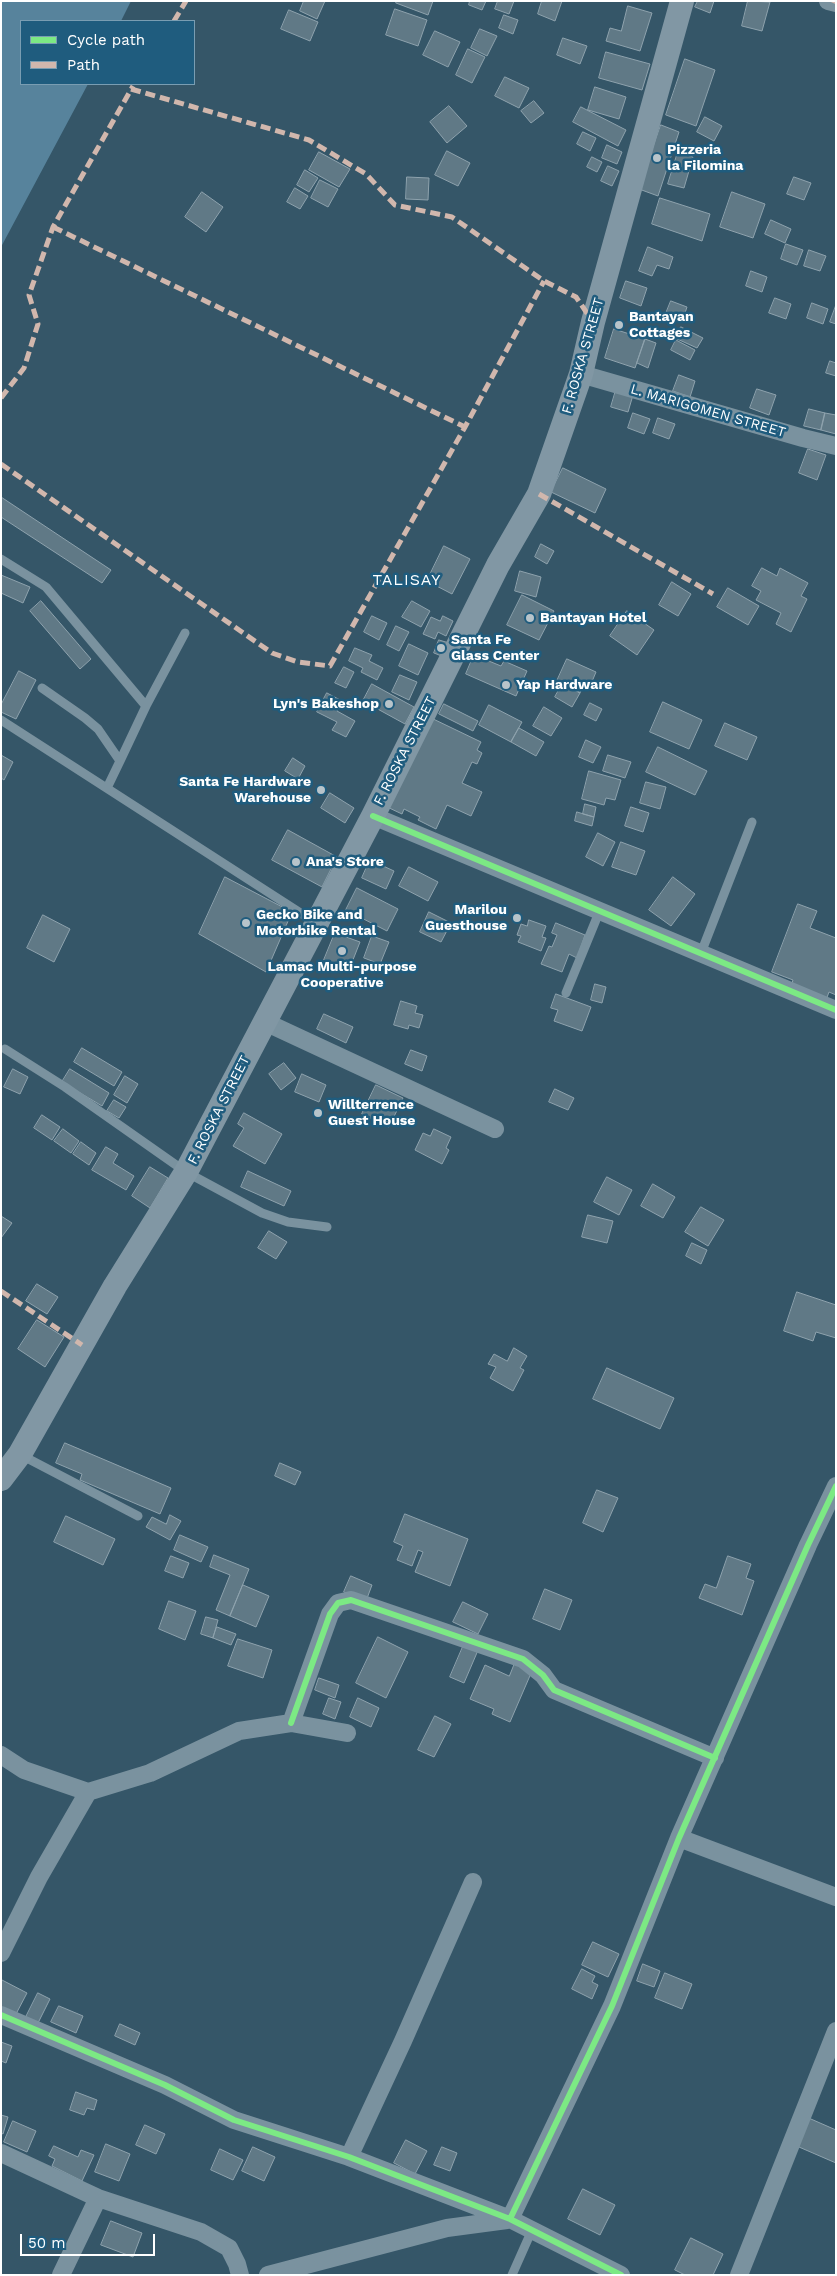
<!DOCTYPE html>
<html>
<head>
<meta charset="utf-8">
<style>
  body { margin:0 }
  #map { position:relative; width:837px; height:2276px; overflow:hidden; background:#355668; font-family:"Work Sans",sans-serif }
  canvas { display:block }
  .frame { position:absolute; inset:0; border:2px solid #fff; pointer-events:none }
  .legend { position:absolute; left:20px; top:20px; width:175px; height:65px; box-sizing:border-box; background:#1f5c7e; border:1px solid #799db2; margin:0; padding:6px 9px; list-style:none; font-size:15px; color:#fff }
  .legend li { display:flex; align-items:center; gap:10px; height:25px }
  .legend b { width:25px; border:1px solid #799db2 }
  .scale { position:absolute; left:20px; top:2234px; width:135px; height:22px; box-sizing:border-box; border:2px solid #fff; border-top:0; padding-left:6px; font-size:15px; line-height:18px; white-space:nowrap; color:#fff; -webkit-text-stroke:4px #1f5c7e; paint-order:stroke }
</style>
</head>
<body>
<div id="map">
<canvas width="837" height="2276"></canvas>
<div class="frame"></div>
<ul class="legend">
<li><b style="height:6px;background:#7ce984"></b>Cycle path</li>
<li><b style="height:6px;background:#d1b7ad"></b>Path</li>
</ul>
<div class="scale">50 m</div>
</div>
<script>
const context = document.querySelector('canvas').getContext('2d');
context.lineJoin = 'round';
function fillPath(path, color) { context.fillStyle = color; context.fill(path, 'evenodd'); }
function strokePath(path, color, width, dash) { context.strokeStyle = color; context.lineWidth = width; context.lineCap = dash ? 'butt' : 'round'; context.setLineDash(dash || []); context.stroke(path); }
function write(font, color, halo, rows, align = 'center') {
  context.font = font + ' "Work Sans",sans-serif'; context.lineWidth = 5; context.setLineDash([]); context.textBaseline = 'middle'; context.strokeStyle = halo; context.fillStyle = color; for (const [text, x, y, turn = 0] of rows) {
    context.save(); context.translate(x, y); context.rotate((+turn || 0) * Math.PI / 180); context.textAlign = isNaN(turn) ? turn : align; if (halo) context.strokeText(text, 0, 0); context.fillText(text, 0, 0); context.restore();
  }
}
const water = new Path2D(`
  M1,1H131L121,21H21V84H88L1,247Z`);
const building = new Path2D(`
  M304,1H325L317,19L300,11Z
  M397,1H433L428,15L396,3Z
  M470,1H486L482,10L469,5Z
  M498,1H514L509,14L495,9Z
  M542,1H562L555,21L538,14Z
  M698,1H714L710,13L695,7Z
  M748,1L770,2L762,31L742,26Z
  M628,6L652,13L640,51L606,41L610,28L621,31Z
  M395,9L427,20L418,46L386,35Z
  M289,10L318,22L310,41L281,29Z
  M504,15L518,20L513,34L499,28Z
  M480,29L497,36L487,56L471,48Z
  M435,31L460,42L448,67L423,55Z
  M563,38L587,46L580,64L557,55Z
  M468,49L485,57L472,83L456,75Z
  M606,52L650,64L642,90L599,78Z
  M685,59L715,70L696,126L666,115Z
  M505,77L529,88L519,108L495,96Z
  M595,87L626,97L619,119L588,110Z
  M534,101L544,113L531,123L521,111Z
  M449,106L467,126L447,143L430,122Z
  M581,107L626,130L618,146L573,122Z
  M705,117L722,126L714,141L697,132Z
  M661,125L679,132L658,196L639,189Z
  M583,132L596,138L590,151L577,144Z
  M607,145L622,152L617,164L602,158Z
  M447,151L470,163L458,186L435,175Z
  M319,152L350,169L339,187L309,170Z
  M678,152L693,157L684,188L668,184Z
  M592,157L602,162L597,172L587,167Z
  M608,166L619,171L612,186L601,181Z
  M305,170L318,178L309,192L297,185Z
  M407,177L429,178L428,200L406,199Z
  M794,177L811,183L804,200L787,194Z
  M320,180L338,189L328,207L311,198Z
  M295,188L308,196L300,209L287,202Z
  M202,192L223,207L206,232L185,217Z
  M732,192L765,204L753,238L720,227Z
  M660,198L710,214L702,241L652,224Z
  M771,220L791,229L785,243L765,234Z
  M786,244L803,250L797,265L781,259Z
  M648,247L673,257L669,269L657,265L652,276L639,271Z
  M809,250L826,256L820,271L804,266Z
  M751,271L767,277L762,292L746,286Z
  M626,281L647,288L641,306L620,298Z
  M775,298L791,304L786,319L769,313Z
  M671,301L687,307L682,322L665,316Z
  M812,303L828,309L823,324L807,318Z
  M836,305V324L830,322Z
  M681,327L703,338L697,348L675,338Z
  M614,329L645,339L635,368L605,358Z
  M645,339L656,343L648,368L637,363Z
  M676,340L695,350L690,360L671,350Z
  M830,361L836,363V376L826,373Z
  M679,375L695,381L690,397L673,391Z
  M757,389L776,395L769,415L750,408Z
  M616,390L633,395L628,412L611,407Z
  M809,409L825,413L821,430L804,426Z
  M633,413L650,419L644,434L628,428Z
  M825,413L836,415V434L821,430Z
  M658,418L675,424L669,439L653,433Z
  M808,449L826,455L817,480L799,473Z
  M563,468L606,489L595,513L551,492Z
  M1,497L111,570L102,583L1,517Z
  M541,544L554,551L547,564L535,557Z
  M444,546L470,559L452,594L427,581Z
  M762,568L777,576L780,568L808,583L801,596L807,599L791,632L776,624L781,613L756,600L761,591L752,586Z
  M520,571L541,577L536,597L515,591Z
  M1,575L30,587L23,603L1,593Z
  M672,582L691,594L678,616L659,605Z
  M728,588L759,606L748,625L717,607Z
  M522,595L554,611L539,640L507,625Z
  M41,601L91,659L80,669L30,611Z
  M412,601L430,611L421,627L402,617Z
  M627,611L654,630L637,655L610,636Z
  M372,616L387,623L379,640L364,632Z
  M443,616L453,621L446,636L438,632L435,639L423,634L431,617L440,621Z
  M396,626L409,632L399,651L387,645Z
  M439,640L449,643L444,657L434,653Z
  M409,644L428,653L418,675L399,666Z
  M355,648L372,655L369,661L383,668L377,680L361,672L363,668L349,661Z
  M474,655L501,666L504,661L527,671L516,696L466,674Z
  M567,659L596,672L591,684L585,681L580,693L557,681Z
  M344,667L354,672L346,688L335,683Z
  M19,671L36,680L16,719L1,712V705Z
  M400,675L417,682L409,700L392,692Z
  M563,683L580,693L572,707L555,697Z
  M372,684L414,707L405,724L363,701Z
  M327,693L342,701L337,711L355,721L346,737L332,730L337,722L317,712Z
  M663,702L702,720L689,749L650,732Z
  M590,703L602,709L596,721L584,715Z
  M444,704L478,721L473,731L439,714Z
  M489,705L522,722L511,742L479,725Z
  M544,707L562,718L551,736L533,726Z
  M427,716L481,742L477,750L482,753L477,764L472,762L462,783L482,792L471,816L447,805L436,829L418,820L420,817L404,809L402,814L385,806Z
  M725,723L757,737L747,760L715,746Z
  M519,728L544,742L536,756L511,742Z
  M586,740L601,747L593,763L579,757Z
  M658,747L707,771L695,795L646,772Z
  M1,755L13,762L4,780L1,778Z
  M608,755L631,762L625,778L603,771Z
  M293,758L305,766L298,779L285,771Z
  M589,771L621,780L615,800L606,798L604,805L582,799Z
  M646,782L666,787L660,809L640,803Z
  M330,793L354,808L345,823L321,808Z
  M585,804L596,807L594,817L583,814Z
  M631,807L649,813L643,832L625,826Z
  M577,812L594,817L592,826L575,821Z
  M288,830L337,857L322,887L272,860Z
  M598,833L615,842L603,866L586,857Z
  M621,842L645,851L636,875L612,867Z
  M370,860L394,871L386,889L362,878Z
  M409,867L438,882L428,901L399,886Z
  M225,877L292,912L266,972L199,934Z
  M673,877L695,894L671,926L649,910Z
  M357,888L398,909L387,931L346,910Z
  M798,904L817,911L810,928L836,938V995L829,992L826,1000L791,986L793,980L772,972Z
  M429,912L451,923L441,942L420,932Z
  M43,915L70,929L54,962L27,948Z
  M529,920L546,926L542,937L546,938L541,951L518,942L521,936L517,935L521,924L527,926Z
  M556,923L585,935L577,958L569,954L562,972L541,964L549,946L552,947L557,935L552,933Z
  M335,933L360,942L349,970L324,960Z
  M372,936L389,942L380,964L364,958Z
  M595,984L606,987L602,1003L591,1000Z
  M556,994L591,1007L582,1031L554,1021L558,1010L551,1008Z
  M401,1001L417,1006L415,1013L423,1015L419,1028L409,1025L408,1029L394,1025Z
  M324,1014L353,1027L346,1043L317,1029Z
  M82,1048L122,1072L114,1086L74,1062Z
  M411,1050L427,1056L422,1071L405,1064Z
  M284,1063L296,1078L281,1090L269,1074Z
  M13,1069L28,1077L20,1094L4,1087Z
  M70,1069L109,1093L102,1106L62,1082Z
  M302,1074L326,1085L319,1102L295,1092Z
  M125,1076L138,1084L127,1103L114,1095Z
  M376,1085L403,1098L389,1127L362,1114Z
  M555,1089L574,1098L568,1110L549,1102Z
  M114,1100L126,1107L119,1118L107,1111Z
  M244,1113L282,1134L265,1164L233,1146L244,1128L238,1124Z
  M42,1115L60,1127L52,1140L34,1128Z
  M63,1129L79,1141L71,1153L54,1141Z
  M434,1129L451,1137L446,1148L449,1150L442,1164L415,1150L423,1133L430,1136Z
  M81,1142L96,1153L89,1165L73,1154Z
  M106,1147L118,1154L113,1163L134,1176L126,1190L92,1170Z
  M150,1167L168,1178L150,1208L132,1196Z
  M248,1171L291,1191L284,1206L241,1187Z
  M607,1177L632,1190L619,1215L594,1202Z
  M653,1184L675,1197L663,1218L641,1206Z
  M701,1207L724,1220L708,1246L685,1232Z
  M588,1215L613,1221L607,1243L582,1237Z
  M1,1216L12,1223L1,1238Z
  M269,1231L287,1242L276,1259L258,1248Z
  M692,1243L707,1250L701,1264L686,1256Z
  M37,1284L58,1297L47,1314L26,1301Z
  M797,1292L836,1305V1338L816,1332L813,1341L784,1331Z
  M37,1320L64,1337L45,1367L18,1349Z
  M514,1348L527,1356L520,1368L524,1370L513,1391L490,1378L496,1367L488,1364L494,1354L507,1361Z
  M607,1368L674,1398L660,1429L593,1399Z
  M65,1443L171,1488L160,1514L80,1480L82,1474L56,1463Z
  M280,1463L301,1472L295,1485L275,1476Z
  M597,1490L618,1498L603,1532L583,1523Z
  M405,1514L468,1539L450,1586L415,1572L423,1552L418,1550L412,1566L397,1560L403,1546L394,1542Z
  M170,1515L181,1521L170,1540L146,1527L152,1517L166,1524Z
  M66,1516L115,1539L103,1565L54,1542Z
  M180,1535L208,1547L201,1562L174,1550Z
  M214,1555L249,1569L230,1616L216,1610L230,1575L210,1567Z
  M171,1556L189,1563L183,1578L165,1571Z
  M728,1556L751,1564L746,1578L754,1581L742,1615L699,1598L705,1584L716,1588Z
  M351,1576L372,1585L366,1601L344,1592Z
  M243,1585L269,1596L256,1627L230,1616Z
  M545,1589L572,1600L560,1630L533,1619Z
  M169,1601L196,1611L185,1640L159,1629Z
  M463,1602L488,1614L478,1634L453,1622Z
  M206,1617L218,1620L213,1638L201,1634Z
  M217,1627L236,1634L231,1645L213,1638Z
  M378,1637L408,1652L386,1698L356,1683Z
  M238,1639L272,1650L263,1678L228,1666Z
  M465,1642L479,1648L464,1683L450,1677Z
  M515,1663L532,1671L510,1722L492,1714L494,1709L470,1699L485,1665L509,1676Z
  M319,1678L339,1685L335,1698L315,1690Z
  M329,1698L341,1702L335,1719L323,1714Z
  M358,1698L379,1708L371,1727L350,1717Z
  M435,1716L451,1724L434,1757L418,1750Z
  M593,1942L619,1954L608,1977L582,1965Z
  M643,1964L660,1971L654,1987L637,1981Z
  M582,1969L595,1976L592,1982L598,1985L592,1999L572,1989Z
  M665,1973L692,1984L682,2009L655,1998Z
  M2,1980L27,1993L16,2014L1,2007Z
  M38,1993L50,1999L38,2023L26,2017Z
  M59,2006L83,2016L76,2033L51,2022Z
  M120,2024L140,2033L135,2045L115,2036Z
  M1,2042L12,2046L6,2063L1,2061Z
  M76,2092L97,2100L94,2110L87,2108L84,2115L70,2110Z
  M1,2115L8,2117L3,2134L1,2133Z
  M804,2116L836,2130V2163L792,2144Z
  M13,2121L36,2131L27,2152L4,2142Z
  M145,2125L165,2134L156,2154L136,2145Z
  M406,2140L427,2151L415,2174L394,2163Z
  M106,2144L130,2154L119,2181L95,2172Z
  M54,2146L78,2157L81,2150L94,2155L82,2181L52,2166L55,2159L49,2156Z
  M253,2147L275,2157L264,2181L242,2171Z
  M442,2147L457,2153L450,2171L434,2165Z
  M220,2149L243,2160L233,2180L211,2170Z
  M583,2189L615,2205L600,2235L568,2219Z
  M111,2221L142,2233L133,2257L101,2245Z
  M691,2238L723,2254L713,2275H685L675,2270Z`);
const service = new Path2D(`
  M1,559L46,587L146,706L120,761
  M42,688L85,718L98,729L120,761L107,788
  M146,706L185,633
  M1,720L316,923
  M701,953L752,822
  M566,993L600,910
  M5,1049L65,1087L186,1172L262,1213L288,1222L327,1227
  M21,1455L138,1516
  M512,2275L532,2230`);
const minor = new Path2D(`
  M828,1L836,3
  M581,374L803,438L836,446
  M373,816L836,1010
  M265,1022L495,1129
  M291,1723L330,1614L338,1603L351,1600L523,1659L543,1675L554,1690L715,1758
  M1,1755L24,1770L88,1792L150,1773L239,1731L291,1723L347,1733
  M679,1838L836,1897
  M1,1953L39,1877L88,1792
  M1,2015L165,2085L234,2120L349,2157L510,2219L621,2275
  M1,2153L98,2198L201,2232L229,2248L237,2264L240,2275
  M349,2157L403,2041L473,1882
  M510,2219L612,2006L679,1838L808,1545L836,1486
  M61,2275L98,2198
  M268,2275L447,2228L507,2220
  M739,2275L836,2031`);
const secondary = new Path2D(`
  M1,1479L20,1454L115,1286L186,1172L373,816L498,565L539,494L581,374L593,322L682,1`);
const quiet = new Path2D(`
  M833,3L834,1
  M174,21L186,1
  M131,89L309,140L366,174L395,205L452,217L544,281L576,297L593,322
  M53,227L465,427
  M1,398L24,368L38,324L29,295L53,227L133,86
  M1,464L272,653L298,662L330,666L465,427L544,281
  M539,494L713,594
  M1,1291L82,1345`);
const cycleway = new Path2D(`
  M373,816L836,1010
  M291,1723L330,1614L338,1603L351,1600L523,1659L543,1675L554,1690L715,1758
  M1,2015L165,2085L234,2120L349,2157L510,2219L621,2275
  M510,2219L612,2006L679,1838L808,1545L836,1486`);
const markers = [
  [657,158,5,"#b8c4ca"],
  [619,325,5,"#b8c4ca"],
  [530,618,5,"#b8c4ca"],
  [441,648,5,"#b8c4ca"],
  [506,685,5,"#b8c4ca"],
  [389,704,5,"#b8c4ca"],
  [321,790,5,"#b8c4ca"],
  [296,862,5,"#b8c4ca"],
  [517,918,5,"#b8c4ca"],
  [246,923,5,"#b8c4ca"],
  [342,951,5,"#b8c4ca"],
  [318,1113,5,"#b8c4ca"]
];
const poiNames = [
  ["Pizzeria",667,150],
  ["la Filomina",667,166],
  ["Bantayan",629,317],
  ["Cottages",629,333],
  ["Bantayan Hotel",540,618],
  ["Santa Fe",451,640],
  ["Glass Center",451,656],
  ["Yap Hardware",516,685],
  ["Lyn's Bakeshop",379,704,"right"],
  ["Santa Fe Hardware",311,782,"right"],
  ["Warehouse",311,798,"right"],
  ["Ana's Store",306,862],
  ["Marilou",507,910,"right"],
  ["Guesthouse",507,926,"right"],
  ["Gecko Bike and",256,915],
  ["Motorbike Rental",256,931],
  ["Lamac Multi-purpose",342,967,"center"],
  ["Cooperative",342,983,"center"],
  ["Willterrence",328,1105],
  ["Guest House",328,1121]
];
const streetNames = [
  ["F. ROSKA STREET",583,356,-74],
  ["L. MARIGOMEN STREET",708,411,16],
  ["F. ROSKA STREET",405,751,-63],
  ["F. ROSKA STREET",219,1110,-63]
];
const quarterNames = [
  ["TALISAY",407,580]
];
fillPath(water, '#57839c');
fillPath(building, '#607986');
strokePath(building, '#8ea2ad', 1);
strokePath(service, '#7a929f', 9);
strokePath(minor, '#7a929f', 18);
strokePath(secondary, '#8197a4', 24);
strokePath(quiet, '#d1b7ad', 5, [10, 5]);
strokePath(cycleway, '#7ce984', 6);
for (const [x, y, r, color] of markers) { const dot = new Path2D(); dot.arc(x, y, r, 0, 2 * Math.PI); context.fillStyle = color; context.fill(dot); strokePath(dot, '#1f5c7e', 2); }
write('bold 14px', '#fff', '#1f5c7e', poiNames, 'left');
write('14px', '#fff', '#1f5c7e', streetNames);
context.letterSpacing = '1px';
write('16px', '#fff', '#1f5c7e', quarterNames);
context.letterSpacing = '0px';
</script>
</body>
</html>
